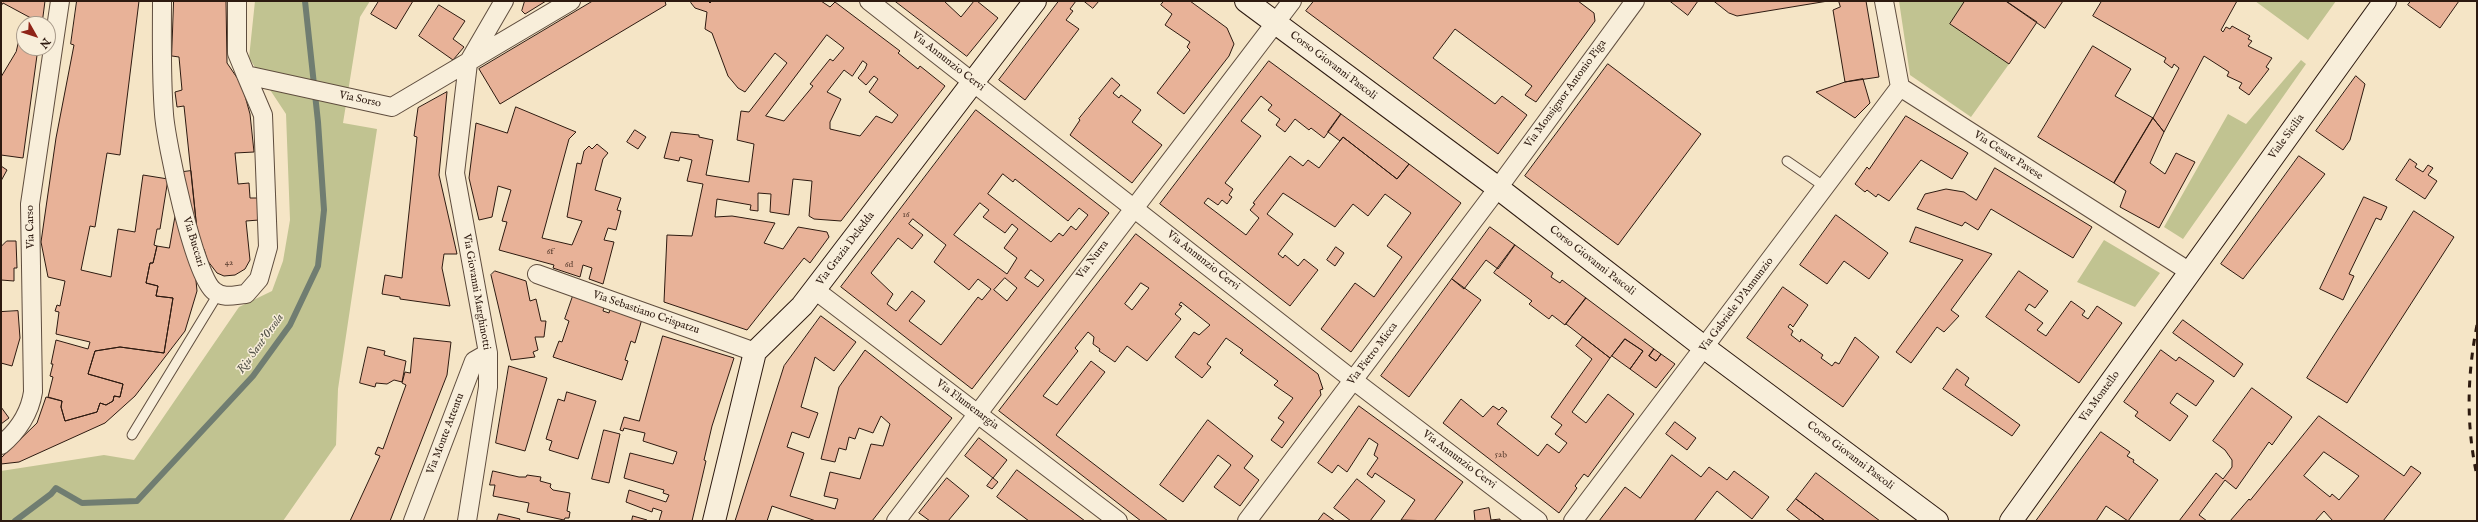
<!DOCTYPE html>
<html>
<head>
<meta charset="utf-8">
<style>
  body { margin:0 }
  #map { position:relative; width:2478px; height:522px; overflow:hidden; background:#f5e5c6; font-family:"IM FELL English",serif }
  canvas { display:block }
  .frame { position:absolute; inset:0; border:2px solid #2d1a10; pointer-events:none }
  .north { position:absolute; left:16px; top:16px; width:40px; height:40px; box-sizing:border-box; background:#f8eeda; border:1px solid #a79989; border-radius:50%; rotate:129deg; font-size:11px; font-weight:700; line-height:16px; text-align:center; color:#2d1a10 }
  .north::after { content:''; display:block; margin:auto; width:14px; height:18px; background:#8f2418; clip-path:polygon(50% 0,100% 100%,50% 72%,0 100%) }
</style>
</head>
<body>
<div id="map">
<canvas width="2478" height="522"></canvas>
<div class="frame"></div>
<div class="north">N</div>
</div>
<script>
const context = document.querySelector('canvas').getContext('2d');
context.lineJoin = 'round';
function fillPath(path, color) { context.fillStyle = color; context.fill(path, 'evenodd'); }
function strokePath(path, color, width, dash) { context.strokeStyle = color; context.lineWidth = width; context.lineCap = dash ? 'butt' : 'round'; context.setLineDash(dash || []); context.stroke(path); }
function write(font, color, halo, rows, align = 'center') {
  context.font = font + ' "IM FELL English",serif'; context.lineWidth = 3; context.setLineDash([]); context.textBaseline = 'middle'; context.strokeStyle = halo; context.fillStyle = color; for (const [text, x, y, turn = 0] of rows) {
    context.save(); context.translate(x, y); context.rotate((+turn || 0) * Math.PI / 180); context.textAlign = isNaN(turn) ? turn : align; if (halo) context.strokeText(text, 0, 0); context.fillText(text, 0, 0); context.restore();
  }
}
const green = new Path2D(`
  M255,1H370L360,17L343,123L377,129L338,389L336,445L283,521H1V471L104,455L134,460L239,307L272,291L283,261L290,220L286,114L249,58Z
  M1899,1H1964L2009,64L1971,117L1910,75Z
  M2255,1H2336L2308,40Z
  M2301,60L2306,64L2183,239L2164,227L2228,114L2246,124Z
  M2104,240L2160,273L2135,307L2077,282Z`);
const stream = new Path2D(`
  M15,521L51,494L56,488L82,503L137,501L253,376L290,325L318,266L324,210L318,122L305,1`);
const building = new Path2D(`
  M1,1H45L42,24L3,3L1,6Z
  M77,1H139L120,155L107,153L95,227L90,226L81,270L111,277L118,229L135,232L143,175L168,179L160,229H157L154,245L157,246L153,263H150L146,283L158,286L156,296L173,298L164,353L120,347L95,351L88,374L123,384L120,397L114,396L113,401L106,405L100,403L97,412L65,421L61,407L62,401L48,397L53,377L50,376L53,364H51L56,340L88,349L90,342L56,334L59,312L55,311L57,305L60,306L65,281L48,277L41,242L56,138L74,45L71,44Z
  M174,1H226L227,63L242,85L250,114L254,152L235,153L238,184L249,183L250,198H258L259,220L246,221L250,260L245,269L235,275L224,276L217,273L207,260L204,249L199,250L184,106L177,107L175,92L182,90L179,57L172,56Z
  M379,1H413L396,29L371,14Z
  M525,1H546L525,14L522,11Z
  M593,1H665L666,5L500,104L479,69Z
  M692,1H708L710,3L712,1H821L830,7L835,2L900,51L898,53L918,69L920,66L945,86L841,221L814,219L809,216L812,181L793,179L789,215L770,212L771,194L758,193V211L750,210L751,205L717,199L715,217L732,216L775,223L764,243L783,249L798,227L827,232L829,237L810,263L804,258L747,330L664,302L667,235L692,236L703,184L687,181L692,160L680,157L679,161L664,158L671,132L699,135V137L713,140L706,175L749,182L754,144L737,140L741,111L749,112L787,63L775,53L745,92L738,88L728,76L712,33L705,29L707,12L695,8L691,3ZM827,35L844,48L833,61L830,59L810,84L813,86L784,121L766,116ZM863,61L867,64L865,69L858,78L866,85L874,76L878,79L869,92L898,115L892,123L876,116L860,136L830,129V122L841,99L827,92L844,70L852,76Z
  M895,1H944L961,17L974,1H977L998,18L967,56Z
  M1059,1H1076L1070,9L1073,11L1066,20L1079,29L1025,100L999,80Z
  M1084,1H1099L1093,8Z
  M1164,1H1190L1227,28L1234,44L1229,56L1184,114L1157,93L1190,50L1187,47L1190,42L1165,25L1172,14L1161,5Z
  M1314,1H1578L1594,13L1595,21L1536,102L1525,95L1532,86L1455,29L1433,58L1495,104L1502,96L1527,115L1498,154L1306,11Z
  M1670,1H1698L1688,15Z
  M1714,1H1828L1737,16L1729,13Z
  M1839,1H1866L1879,77L1845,82L1833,10L1840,7Z
  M1965,1H2006L2037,22L2009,64L1950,24Z
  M2006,1H2063L2045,28Z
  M2102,1H2237L2221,30L2223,32L2226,27L2230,29L2232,26L2250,36L2248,39L2252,41L2248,46L2272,58L2266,67L2269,69L2249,95L2239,88L2242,83L2227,76L2229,72L2204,56L2164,132L2153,118L2179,68L2174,64L2172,68L2164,62L2166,58L2093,16Z
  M2411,1H2459L2440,28L2408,5Z
  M439,5L465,21L453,39L464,47L453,60L419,36Z
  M20,37H24V48H38L23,158L1,155V77L16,52Z
  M2093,46L2131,69L2115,96L2153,118L2114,183L2038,137Z
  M1269,61L1341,114L1324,138L1311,128L1309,130L1295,119L1285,132L1276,125L1280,119L1268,110L1272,105L1261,96L1241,121L1261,136L1225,183L1233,189L1229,195L1232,197L1227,204L1222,200L1218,205L1208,198L1204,203L1246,235L1259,218L1250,210L1255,204L1253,203L1290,156L1303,166L1308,160L1319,168L1343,137L1397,179L1409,164L1461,203L1351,352L1321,329L1355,283L1374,297L1402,257L1387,246L1411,213L1385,194L1368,216L1353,204L1335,227L1283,193L1267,214L1293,234L1278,254L1283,258L1285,255L1298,266L1304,259L1318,270L1290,306L1160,204Z
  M1608,64L1701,134L1618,245L1525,176Z
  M2356,76L2365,84L2350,140L2343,150L2316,131Z
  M1112,78L1120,85L1113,93L1119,98L1121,95L1141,110L1132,122L1162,145L1132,183L1070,135L1080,120L1079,119Z
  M1863,79L1870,103L1855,118L1816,92L1845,82Z
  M447,92L439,175L457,254H444L442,268L450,306L400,299V297L382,294L385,275L402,278L417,137L414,136L418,108Z
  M516,107L576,132L569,139L542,238L572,245L582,221L567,217L577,163L581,164L584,151L589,146L592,149L597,144L608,153L603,159L595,190L621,198L617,210L621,211L616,230L608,228L604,240L614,242L603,284L589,279L592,268L583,265L580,277L553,268L554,265L499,250L507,222L502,221L511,190L498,186L492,217L479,220L469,178L476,123L507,133Z
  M976,110L1109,213L972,389L841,287ZM1003,174L1013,182L1015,179L1068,221L1079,208L1088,215L1076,230L1071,226L1063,236L1059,233L1051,242L988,194ZM980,203L989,210L983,217L1005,233L1012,224L1018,229L1004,248L1017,258L1007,274L954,235ZM913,219L946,245L934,262L969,290L978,279L991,289L982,300L978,297L941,345L909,321L925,301L912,291L896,311L887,304L893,294L871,273L898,238L912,249L923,235L909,224ZM1031,270L1044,280L1038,287L1025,278ZM1005,278L1017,288L1007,301L994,290Z
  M1341,114L1409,164L1397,179L1343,137L1340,141L1328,132Z
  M1906,116L1968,153L1952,179L1921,160L1889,201L1878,194L1876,197L1867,190L1865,192L1855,184L1867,167L1869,169Z
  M2153,118L2164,132L2150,163L2165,174L2176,153L2195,162L2159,228L2120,207L2126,191L2114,183Z
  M635,130L646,137L638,149L627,142Z
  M2299,156L2325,174L2243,279L2221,264Z
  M2410,159L2417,164L2415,167L2423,172L2428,165L2433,168L2428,175L2437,181L2425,199L2396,180Z
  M1,166L7,170L1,181Z
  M1995,168L2092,227L2073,258L1991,209L1978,230L1965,222L1962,226L1917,209L1925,194L1946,189L1964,192L1976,200Z
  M191,171L199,250L188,215L183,172Z
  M2364,197L2387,207L2381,220L2376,218L2349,274L2354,276L2343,300L2320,289Z
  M177,206L194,260L197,291L185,331L135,396L105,423L19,462L1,464V458L37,423L46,397L62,401L61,407L65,421L97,412L100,403L106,405L113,401L114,396L120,397L123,384L88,374L95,351L120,347L164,353L173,298L156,296L158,286L146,283L150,263H153L157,246L169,248Z
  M2414,211L2454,237L2347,403L2307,378Z
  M1836,215L1888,253L1869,279L1844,261L1827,284L1800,265Z
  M1490,227L1515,245L1498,269L1486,260L1464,289L1452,279Z
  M1916,227L1992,254L1951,310L1959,316L1944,332L1937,327L1911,363L1896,352L1963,260L1910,242Z
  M1136,234L1318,374L1323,389L1320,390L1321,395L1282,448L1271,440L1284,422L1278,418L1293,398L1274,385L1278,381L1240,353L1243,350L1226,338L1207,364L1211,367L1202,378L1175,357L1194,332L1199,335L1210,325L1181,302L1179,305L1182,306L1175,314L1181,319L1147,361L1127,346L1115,362L1099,351L1100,349L1093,344L1094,337L1088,332L1075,348L1078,351L1043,396L1057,405L1091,361L1105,372L1056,435L1168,521H1141L999,411ZM1141,283L1149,288L1132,310L1125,304Z
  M7,241H16L17,268H14V281L1,280V247Z
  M1515,245L1553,273L1551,277L1560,283L1562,280L1586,298L1565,325L1552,315L1549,319L1529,304L1532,301L1494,273Z
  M1336,247L1344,253L1335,266L1327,260Z
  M495,271L526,281L530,301L536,299L541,321H546L544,337H535L538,350L533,352L535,357L511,360L491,275Z
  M2019,271L2048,291L2035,308L2029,304L2025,310L2043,323L2037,330L2046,336L2071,301L2085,311L2082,315L2088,319L2097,306L2122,323L2079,383L1986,317Z
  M1452,279L1481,300L1409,397L1381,376Z
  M1783,287L1808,305L1793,327L1790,324L1788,327L1793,331L1791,335L1800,342L1801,339L1823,355L1821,358L1832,366L1835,362L1839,364L1855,337L1879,357L1843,407L1747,338Z
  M573,296L604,307L603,311L609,313L610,309L642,319L635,343L631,341L625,360L628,361L622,380L553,357L559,341L562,342L569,321L565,319Z
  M1586,298L1654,349L1649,356L1656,361L1661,354L1675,364L1656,388L1630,369L1643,351L1625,339L1610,358L1566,324Z
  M18,311L20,338L12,366L1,363V312Z
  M821,316L856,342L834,371L815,357L801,407L818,413L809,438L792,432L787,447L804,453L790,496L835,509L838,499L824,496L830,472L860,479L871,444L883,446L890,424L881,416L873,433L859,428L855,439L849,437L846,450L839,448L835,462L821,459L839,387L865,350L952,418L872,521H816L772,506L767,521H735L784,366Z
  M2183,320L2243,364L2234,377L2173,333Z
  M663,336L734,358L712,426L704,460L706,461L692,521H659L662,511L653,508L652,512L626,502L629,490L666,502L669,495L663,493L664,490L624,478L630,453L673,464L677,452L643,441L645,433L624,428L623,431L620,430L624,417L639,421Z
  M1583,337L1610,358L1572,412L1586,423L1608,394L1634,414L1588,477L1584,474L1575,486L1577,488L1559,513L1443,423L1461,399L1483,417L1493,406L1499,410L1502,407L1507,411L1497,424L1538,456L1547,444L1559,453L1567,443L1555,434L1562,425L1551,417L1592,359L1576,346Z
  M414,338L451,342L447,375L390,521H350L380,456L375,454L378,447L383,449L406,385L402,383L405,372L410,373Z
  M1625,339L1643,351L1630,369L1612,356Z
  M368,347L385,351L384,355L406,361L402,382L394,380L387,384L376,383L375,387L360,383Z
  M1654,349L1661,354L1656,361L1649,356Z
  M2161,350L2176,361L2179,357L2214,381L2196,406L2177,393L2170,403L2188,416L2170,441L2135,416L2138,412L2124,402Z
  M509,366L547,378L525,451L496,443Z
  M1957,369L1969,378L1965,385L2020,425L2012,436L1943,389Z
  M2252,388L2292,417L2272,445L2269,442L2236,489L2225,480L2199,515L2207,521H2179L2216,473L2223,479L2232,467V460L2225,450L2213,441Z
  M567,392L596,401L578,459L549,450L552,441L546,439L558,399L564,401Z
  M1359,406L1463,482L1434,521L1401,520L1415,500L1375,473L1372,478L1367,474L1378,458L1374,455L1378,444L1369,438L1347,472L1338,465L1332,473L1318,463Z
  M1,407L9,418L1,424Z
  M2319,416L2404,476L2411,466L2421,473L2383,521H2333L2324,511L2315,521H2230L2249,499L2250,500ZM2324,452L2359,476L2339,500L2332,494L2330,497L2304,476Z
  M1208,420L1253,456L1244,468L1259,480L1240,506L1214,487L1231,465L1218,455L1183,502L1160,485Z
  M1675,422L1696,438L1687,450L1666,434Z
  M604,430L620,434L609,483L592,479Z
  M2101,432L2130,452L2127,456L2134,460L2133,462L2158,480L2128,521L2106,506L2096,521H2036Z
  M979,438L1007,460L993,478L965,456Z
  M1672,455L1701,477L1709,467L1727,480L1734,471L1769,497L1752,519L1717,491L1694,521H1599L1625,487L1640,498Z
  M1017,470L1085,521H1029L997,497Z
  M493,471L519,477H526L527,475L541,477L540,481L551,484L550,487L553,490L570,493L567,511L570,512L569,518H565L564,520L527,512L529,503L493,496L495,485H490Z
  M1816,473L1880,521H1825L1796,499Z
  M947,478L969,496L948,521H930L919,513Z
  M993,478L998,482L992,489L987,486Z
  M1357,479L1385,501L1370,521H1351L1334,508Z
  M1796,499L1825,521H1801L1787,510Z
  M1489,508L1491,520L1500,519V521H1475L1474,511Z
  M1324,513L1335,521H1318Z
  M499,514L520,519L519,521H497Z
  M633,516L647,520V521H632Z`);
const lane = new Path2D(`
  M1787,161L1825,187
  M132,435L218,294`);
const street = new Path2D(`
  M162,1C162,38 161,76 164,114C166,142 194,276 214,291C224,299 234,295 246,294L259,279L268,247L263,115L246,75
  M237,1V53L246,75L392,107L571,1
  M869,1L1353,380L1538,521
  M1884,1L1900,87L2190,272
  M537,274L755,352
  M815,290L1118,521
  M1,445C18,431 30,412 33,392L30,204L60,1
  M413,521L474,361L488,353
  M467,521L488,387V353L455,173L468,63L504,1
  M896,521L1292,1
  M1247,521L1498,188L1635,1
  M1573,521L1900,87`);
const secondary = new Path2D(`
  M1246,1L1498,188L1705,348L1937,521
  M714,521L755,352L802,306L1035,1
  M2011,521L2385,1`);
const rail = new Path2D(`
  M2477,325C2467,376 2466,425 2477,476`);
const numberNames = [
  ["16",906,215],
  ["6f",550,252],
  ["42",229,263],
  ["6d",569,265],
  ["52b",1501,455]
];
const streetNames = [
  ["Via Annunzio Cervi",948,62,38],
  ["Corso Giovanni Pascoli",1333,66,37],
  ["Via Monsignor Antonio Piga",1566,94,-54],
  ["Via Sorso",360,100,12],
  ["Viale Sicilia",2287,137,-54],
  ["Via Cesare Pavese",2008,156,33],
  ["Via Carso",31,227,-91],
  ["Via Buccari",193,242,73],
  ["Via Grazia Deledda",846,249,-53],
  ["Via Nurra",1093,260,-53],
  ["Via Annunzio Cervi",1203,261,38],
  ["Corso Giovanni Pascoli",1592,261,38],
  ["Via Giovanni Marghinotti",476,292,80],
  ["Via Gabriele D'Annunzio",1737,305,-53],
  ["Via Sebastiano Crispatzu",646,313,19],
  ["Via Pietro Micca",1373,354,-53],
  ["Via Montello",2100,397,-54],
  ["Via Flumenargia",967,405,37],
  ["Via Monte Attentu",446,434,-69],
  ["Corso Giovanni Pascoli",1850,456,37],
  ["Via Annunzio Cervi",1459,460,37]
];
const waterNames = [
  ["Riu Sant'Orsola",261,344,-54]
];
fillPath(green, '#c1c391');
strokePath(stream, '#707d71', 6);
fillPath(building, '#e8b298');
strokePath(building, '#2d1a10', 1);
strokePath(lane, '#5f4d3e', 11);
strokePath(street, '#5f4d3e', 20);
strokePath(secondary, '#2d1a10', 24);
strokePath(lane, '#f8eeda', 9);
strokePath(street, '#f8eeda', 18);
strokePath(secondary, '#f8eeda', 22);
strokePath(rail, '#2d1a10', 3, [7, 7]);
write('9px', '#5c4032', null, numberNames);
write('11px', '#2d1a10', '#f8eeda', streetNames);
write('italic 12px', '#545449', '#f8eeda', waterNames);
</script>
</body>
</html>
